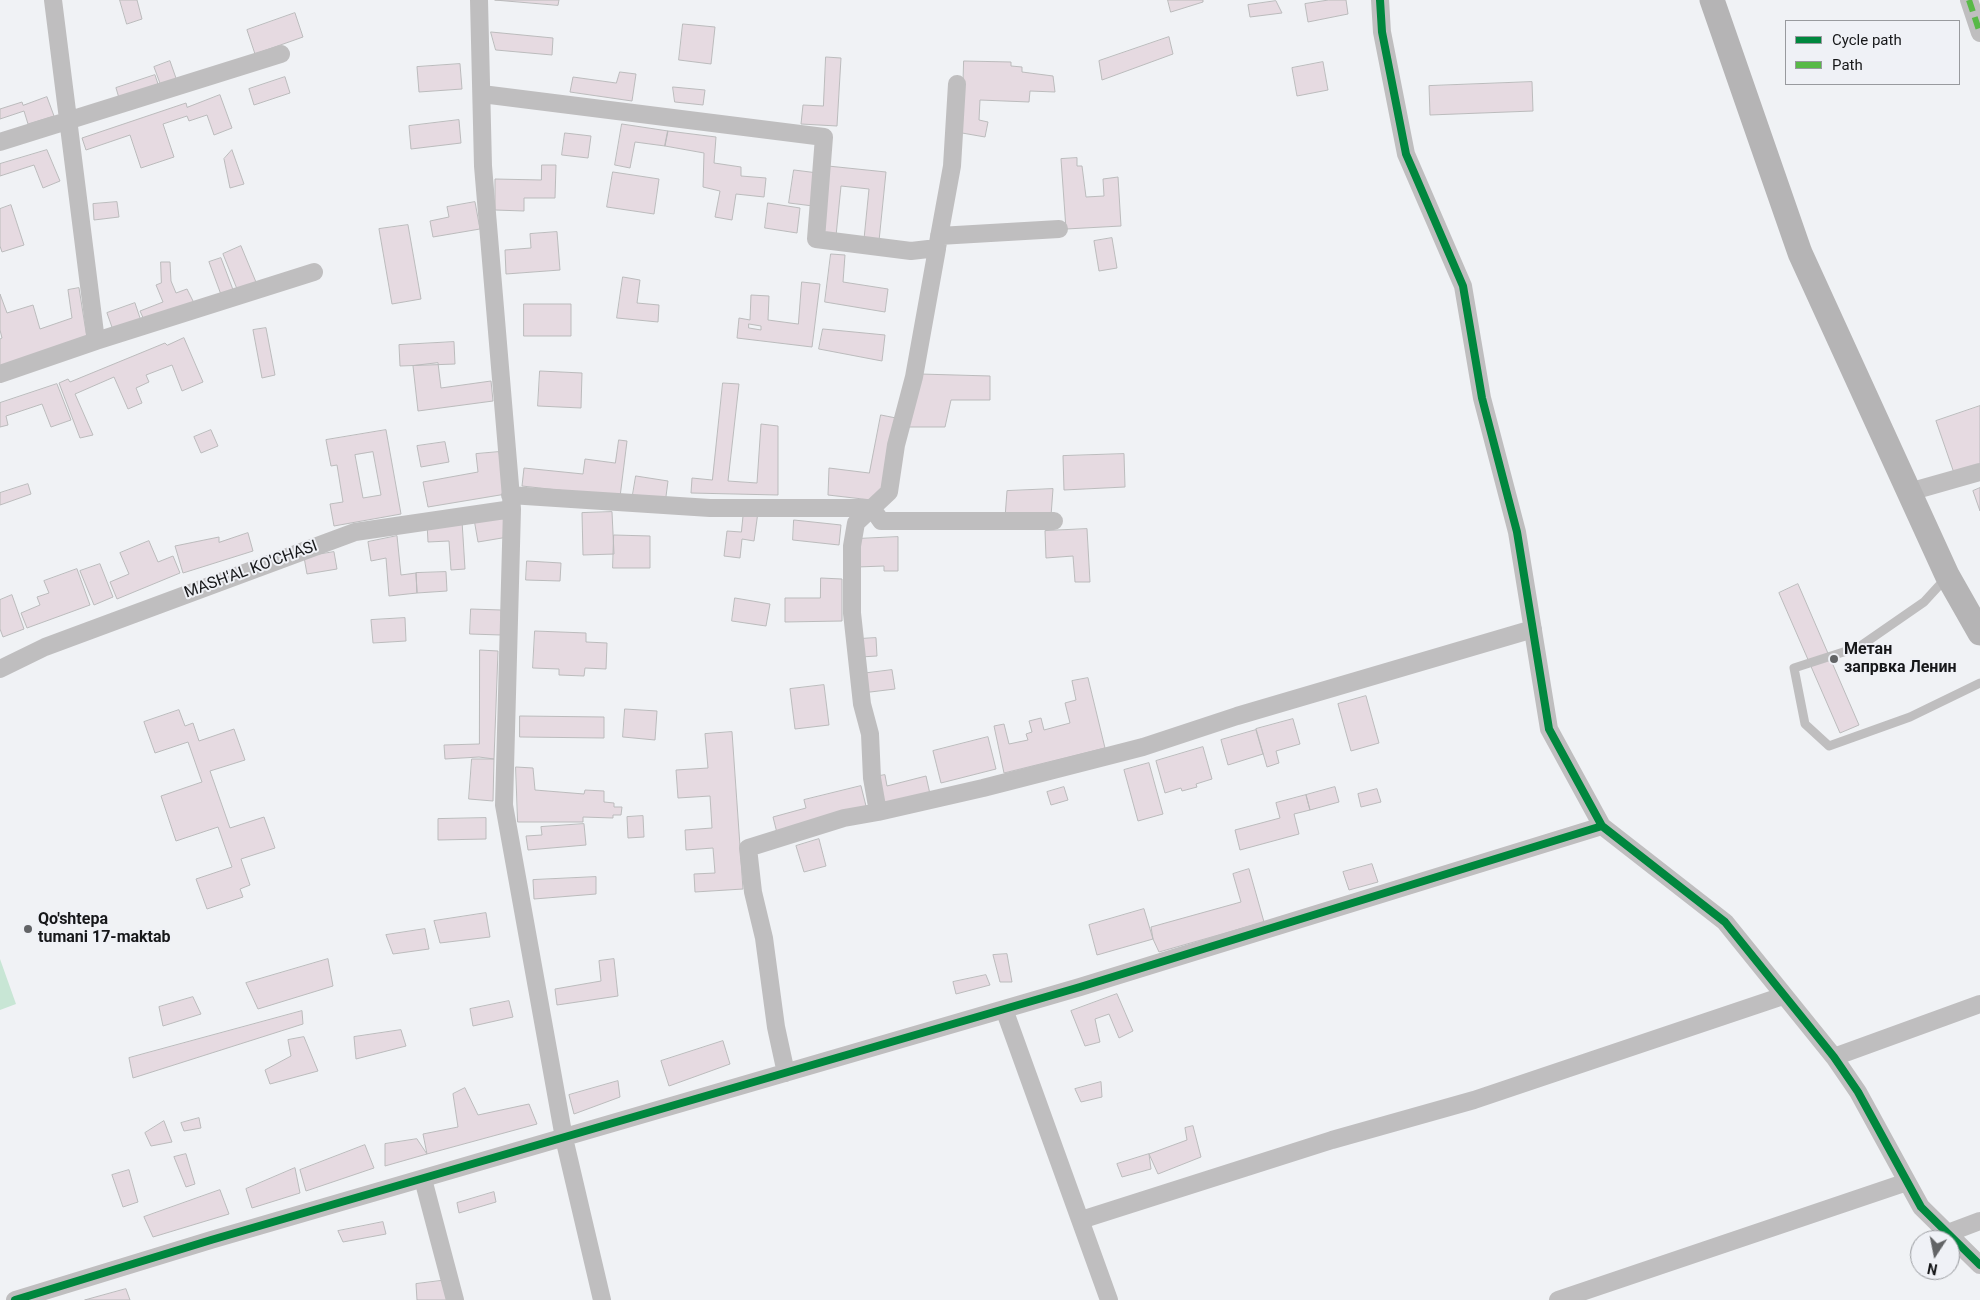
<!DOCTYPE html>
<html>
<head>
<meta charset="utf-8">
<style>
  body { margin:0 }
  #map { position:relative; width:1980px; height:1300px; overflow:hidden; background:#f0f2f5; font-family:Roboto,sans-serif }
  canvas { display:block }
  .legend { position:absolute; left:1785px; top:20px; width:175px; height:65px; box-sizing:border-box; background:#eff1f6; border:1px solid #989a9e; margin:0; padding:6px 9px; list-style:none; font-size:15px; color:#161719 }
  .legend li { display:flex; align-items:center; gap:10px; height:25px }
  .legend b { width:25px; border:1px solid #989a9e }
  .north { position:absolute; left:1910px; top:1230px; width:50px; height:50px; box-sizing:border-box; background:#eff1f6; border:1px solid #989a9e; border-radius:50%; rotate:191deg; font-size:14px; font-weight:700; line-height:20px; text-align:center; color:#161719 }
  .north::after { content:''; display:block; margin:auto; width:18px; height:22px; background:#626466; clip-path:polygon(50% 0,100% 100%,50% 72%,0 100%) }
</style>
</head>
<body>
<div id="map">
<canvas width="1980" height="1300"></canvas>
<ul class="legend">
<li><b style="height:6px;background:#00873e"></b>Cycle path</li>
<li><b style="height:6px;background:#58b947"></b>Path</li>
</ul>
<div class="north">N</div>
</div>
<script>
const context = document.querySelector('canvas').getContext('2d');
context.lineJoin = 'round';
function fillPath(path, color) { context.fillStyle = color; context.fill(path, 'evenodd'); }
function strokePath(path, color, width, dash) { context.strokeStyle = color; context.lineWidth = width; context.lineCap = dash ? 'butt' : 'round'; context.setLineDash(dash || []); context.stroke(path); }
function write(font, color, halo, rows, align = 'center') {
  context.font = font + ' Roboto,sans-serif'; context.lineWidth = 4; context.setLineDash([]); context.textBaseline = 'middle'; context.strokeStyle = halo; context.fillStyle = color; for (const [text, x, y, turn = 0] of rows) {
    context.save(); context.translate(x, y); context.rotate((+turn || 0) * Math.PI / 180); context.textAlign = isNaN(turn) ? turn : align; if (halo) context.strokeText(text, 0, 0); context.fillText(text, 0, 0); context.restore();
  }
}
const green = new Path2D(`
  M0,959L16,1004L0,1010Z`);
const building = new Path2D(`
  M120,0H137L142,19L127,24Z
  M495,0H559L558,5Z
  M1168,0H1203V2L1171,12Z
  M1329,0H1346L1348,14L1308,22L1305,4Z
  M1276,1L1282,13L1250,17L1248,5Z
  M295,13L303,37L255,54L247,30Z
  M683,24L715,27L711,64L679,60Z
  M491,32L553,38L552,55L496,50Z
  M1169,37L1173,54L1102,80L1099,61Z
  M826,57L841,58L837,126L801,124L803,105L823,106Z
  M170,61L177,81L161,86L154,67Z
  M964,61L1011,62V66L1022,67V72L1053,76L1055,92L1030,91L1029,102L980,100L979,120L988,122L985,137L962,133Z
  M1323,62L1328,90L1297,96L1292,68Z
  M460,64L462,89L419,92L417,67Z
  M620,72L636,74L632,101L570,92L573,77L616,83Z
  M155,75L158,84L119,98L116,88Z
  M285,77L290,93L254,105L249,89Z
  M1532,82L1533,111L1430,115L1429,86Z
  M673,87L705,90L703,105L675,102Z
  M220,95L232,128L214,135L207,115L189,121L187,116L163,124L174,157L141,168L130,135L86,150L82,138L186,103L187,107Z
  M47,97L54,116L28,124L24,111L0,119V109L22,102L23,105Z
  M459,120L461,143L411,149L409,126Z
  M622,124L668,131L665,146L635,142L630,168L615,165Z
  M668,131L716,137L714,163L741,167V176L766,178L764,197L736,194L732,220L715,217L720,191L703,187L704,153L665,146Z
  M565,133L591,136L588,158L562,155Z
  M47,150L60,181L43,188L34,165L0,176V164Z
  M232,150L244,184L230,188L224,159Z
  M1077,158V166H1082L1086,197L1104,196L1103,179L1118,177L1121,226L1066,229L1061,159Z
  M542,165H556L555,198H524V211L495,210V179L541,180Z
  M828,166L886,172L879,241L864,239L869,189L841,186L836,236L821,234Z
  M794,170L818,173L813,206L789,203Z
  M613,172L659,179L654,214L607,207Z
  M117,202L119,217L94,220L93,204Z
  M475,202L480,229L433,237L430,221L449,217L447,207Z
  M768,203L800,208L797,233L765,228Z
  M11,205L24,245L2,252L0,246V209Z
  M408,225L421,299L392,304L379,229Z
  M557,232L560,270L506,274L505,250L531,248L530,234Z
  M1112,238L1117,268L1099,271L1094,241Z
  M241,246L258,287L239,294L223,254Z
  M831,254L845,255L843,282L888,289L885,312L825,302Z
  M221,258L235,295L223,300L209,262Z
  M161,262H170L171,281L176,293L187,289L194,303L145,322L140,311L163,302L156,285L161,283Z
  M623,277L640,280L637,303L659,305L658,322L617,318Z
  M802,282L820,284L812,347L737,338L739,318L750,320L751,295L769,296L768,320L798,324ZM749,324L761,326V330L749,328Z
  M79,288L87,338L0,368V339L2,338L0,330V294L7,313L33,305L40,329L72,318L68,290Z
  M135,303L142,324L114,333L107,313Z
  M524,304H571V336H524Z
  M266,328L275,375L262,378L253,330Z
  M823,329L885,335L882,361L819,349Z
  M184,338L203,382L182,391L172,365L146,375L149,382L136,388L142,403L128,409L114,377L75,394L93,435L80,438L59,383L68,379L70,382L165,343L167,345Z
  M454,342L455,364L400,366L399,345Z
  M438,363L441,388L491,381L493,401L418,411L413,366Z
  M540,371L582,373L581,408L538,406Z
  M920,374L990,376V400H951L945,427H909Z
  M723,383L739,384L728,481L757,483L761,424L778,426V495L691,493L692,478L712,480Z
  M57,384L71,420L51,427L42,404L6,416L8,425L0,427V403Z
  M1980,406V464L1954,473L1936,421Z
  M881,415L896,418L880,501L828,495L829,468L869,473Z
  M211,430L218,446L201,453L194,437Z
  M386,430L401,514L334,526L330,504L343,502L337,465L331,466L326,440ZM373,452L381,495L363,498L355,455Z
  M619,440L627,441L620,497L522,486L524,468L583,474L585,459L615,463Z
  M445,442L449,462L421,467L417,446Z
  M499,452L506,494L428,507L423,482L478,472L476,454Z
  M1124,454L1125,487L1064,490L1063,456Z
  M636,476L668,481L665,504L632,500Z
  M28,484L31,494L0,505V493Z
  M1980,488V511L1973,491Z
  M1053,489L1051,516L1005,518L1007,491Z
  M744,510L758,512L754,541L742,539L740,558L724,556L727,531L741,532Z
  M612,512L614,554L583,555L582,513Z
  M503,514L508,537L478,542L474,519Z
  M794,520L841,525L839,545L793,540Z
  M462,521L465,569L451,570L449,541L428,542L427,523Z
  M1087,529L1090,582H1075L1073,556L1046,558L1045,531Z
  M248,533L253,551L183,573L175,546L219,537V542Z
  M614,535L650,536V568H613Z
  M397,536L401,575L416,573L417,593L389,596L386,558L371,561L368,542Z
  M898,537V571H884V566L857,567L856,539Z
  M149,541L158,562L173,556L180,573L117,599L110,582L129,574L120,553Z
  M334,552L337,569L307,574L304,557Z
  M527,561L561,563L560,581L526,580Z
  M100,564L113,597L94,605L80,571Z
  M77,569L90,605L27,628L21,613L40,605L37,597L49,593L44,581Z
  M446,572L447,591L417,593L416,573Z
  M821,578L842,579V621L785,622V598H820Z
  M1798,584L1859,725L1840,733L1779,593Z
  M12,595L24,629L3,637L0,629V600Z
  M735,598L770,604L766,626L732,621Z
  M471,609L501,610V635L470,634Z
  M405,618L406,641L373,643L371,620Z
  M535,631L586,633V642L607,643L606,669L585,668L584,676L559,675V669L533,668Z
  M876,638L877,656L860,657L859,639Z
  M480,650L498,651L494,759L479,757L445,759L444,745L479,744Z
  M892,670L895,689L862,693L860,674Z
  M1088,678L1105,748L1004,773L994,726L1004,724L1009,744L1028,740L1026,734L1032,732L1029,721L1041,718L1044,730L1070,723L1065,703L1076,700L1072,681Z
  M824,685L829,725L795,729L790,689Z
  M1366,696L1379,743L1351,751L1338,704Z
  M625,709L657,711L655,740L623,737Z
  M179,710L185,726L193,723L199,741L234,729L245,760L210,771L230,828L264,817L275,848L241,859L250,885L240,889L243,897L207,909L196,879L232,867L218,827L176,841L161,796L202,782L188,742L155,753L144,722Z
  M520,716L604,717V738L520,737Z
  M1293,719L1300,744L1276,751L1279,763L1267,767L1256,729Z
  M1256,730L1263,754L1228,765L1221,740Z
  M732,732L743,889L695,892L694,874L715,873L713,848L686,850L685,830L712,828L710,796L678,798L676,770L708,768L705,734Z
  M988,737L996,769L941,783L933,751Z
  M1203,747L1212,779L1196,784L1197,787L1182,791L1181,788L1165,793L1156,761Z
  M472,759H494L493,801L469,799Z
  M1149,763L1163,814L1138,821L1124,770Z
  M516,767L533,768L535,790L584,794L585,790L604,791V802L614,803V807H622L621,815H613V818L583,817V822H518Z
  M885,775L887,786L926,776L930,794L880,805L874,777Z
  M861,786L867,810L777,833L773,817L806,808L804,800Z
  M1064,787L1068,800L1051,805L1047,792Z
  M1335,787L1339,802L1310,810L1306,795Z
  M1377,789L1381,802L1361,807L1358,794Z
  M1306,795L1310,810L1294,814L1299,834L1240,850L1235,830L1280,818L1276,803Z
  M643,816L644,837L628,838L627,817Z
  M486,818V839L438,840V819Z
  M584,824L586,845L528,850L526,836L542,835L541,827Z
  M819,839L826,866L804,872L796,846Z
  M1372,864L1378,882L1349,890L1343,872Z
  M1249,869L1264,922L1159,952L1153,939L1151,927L1241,902L1233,874Z
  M596,877V894L534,899L533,880Z
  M1144,909L1153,939L1097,955L1089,925Z
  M486,913L490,937L440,943L434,921Z
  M425,929L429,949L393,954L386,935Z
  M1007,954L1012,982H1000L993,955Z
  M328,959L333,986L258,1009L246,983Z
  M614,959L618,996L557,1005L555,989L601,981L599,961Z
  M986,975L990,985L956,994L953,982Z
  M1117,994L1133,1031L1119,1038L1109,1014L1095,1019L1100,1042L1085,1046L1071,1011Z
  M193,997L201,1014L163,1026L159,1007Z
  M509,1001L513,1017L473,1026L470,1009Z
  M302,1011L303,1024L133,1078L129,1058Z
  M401,1030L406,1046L356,1059L354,1037Z
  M304,1037L318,1071L270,1084L265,1070L291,1056L288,1040Z
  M723,1041L730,1064L669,1086L661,1061Z
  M618,1081L620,1097L574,1114L569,1095Z
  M1101,1082L1102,1097L1081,1102L1075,1089Z
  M465,1088L478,1115L529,1104L537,1124L427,1154L423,1134L458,1127L453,1094Z
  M199,1118L201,1128L184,1131L181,1123Z
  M164,1121L172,1142L151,1146L145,1133Z
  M1193,1126L1201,1157L1158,1174L1149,1154L1187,1140L1185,1128Z
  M417,1139L427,1154L385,1166V1144Z
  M365,1145L374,1168L306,1191L300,1170Z
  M186,1154L195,1184L186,1187L174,1157Z
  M1149,1154L1151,1169L1122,1177L1117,1164Z
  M295,1168L300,1193L252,1208L246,1189Z
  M129,1170L138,1202L123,1207L112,1175Z
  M220,1190L229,1214L153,1237L144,1217Z
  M494,1192L496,1202L459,1213L457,1203Z
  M383,1222L386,1234L343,1242L338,1231Z
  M448,1280L450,1300H417L416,1284Z
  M126,1289L130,1300H85Z`);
const service = new Path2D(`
  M1946,578L1924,602L1859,647L1794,668L1805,724L1829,746L1910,717L1980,683`);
const minor = new Path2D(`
  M53,0L96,341
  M479,0L483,166L512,509L504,805L564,1138L602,1300
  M1380,0L1382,32L1406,154L1463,286L1482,398L1517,532L1549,729L1602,826L1725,922L1834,1057L1858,1092L1921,1207L1980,1265
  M1969,0L1980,33
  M482,94L824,137L816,239L911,251L937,248L952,166L957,84
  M0,142L281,54
  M939,236L1059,229
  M937,249L914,377L896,445L889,492L872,508L881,521H1054
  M0,374L96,341L314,272
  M1909,492L1980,472
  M510,495L710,508H872
  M872,508L856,523L852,546V613L862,704L870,734L872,778L878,812L983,788L1143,747L1237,716L1533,629
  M0,669L45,647L355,532L512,509
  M1004,1009L1109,1300
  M1834,1057L1980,1004
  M786,1073L776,1027L764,938L753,892L748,848L844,818L878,812
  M423,1179L455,1300
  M1081,1220L1332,1140L1474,1100L1783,996
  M1948,1233L1980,1221
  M15,1300L211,1240L1080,987L1602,826
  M1558,1300L1907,1182`);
const secondary = new Path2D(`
  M1712,0L1800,253L1947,575L1980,633`);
const quiet = new Path2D(`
  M1969,0L1980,33`);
const cycleway = new Path2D(`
  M1380,0L1382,32L1406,154L1463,286L1482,398L1517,532L1549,729L1602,826L1725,922L1834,1057L1858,1092L1921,1207L1980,1265
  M15,1300L211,1240L1080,987L1602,826`);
const markers = [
  [1834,659,5,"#626466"],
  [28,929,5,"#626466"]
];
const streetNames = [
  ["MASH'AL KO'CHASI",251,570,-20]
];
const poiNames = [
  ["Метан",1844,650],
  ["запрвка Ленин",1844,668],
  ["Qo'shtepa",38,920],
  ["tumani 17-maktab",38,938]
];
fillPath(green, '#c8e6d5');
fillPath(building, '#e6dae1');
strokePath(building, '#bbbbbc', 1);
strokePath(service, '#bfbebf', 9);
strokePath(minor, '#bfbebf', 18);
strokePath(secondary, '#b5b4b5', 25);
strokePath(quiet, '#58b947', 6, [12, 6]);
strokePath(cycleway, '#00873e', 8);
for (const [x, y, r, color] of markers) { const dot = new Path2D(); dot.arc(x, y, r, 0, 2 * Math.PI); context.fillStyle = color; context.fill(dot); strokePath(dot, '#eff1f6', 2); }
write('16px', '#161719', '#eff1f6', streetNames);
write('bold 16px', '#161719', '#eff1f6', poiNames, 'left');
</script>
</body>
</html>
